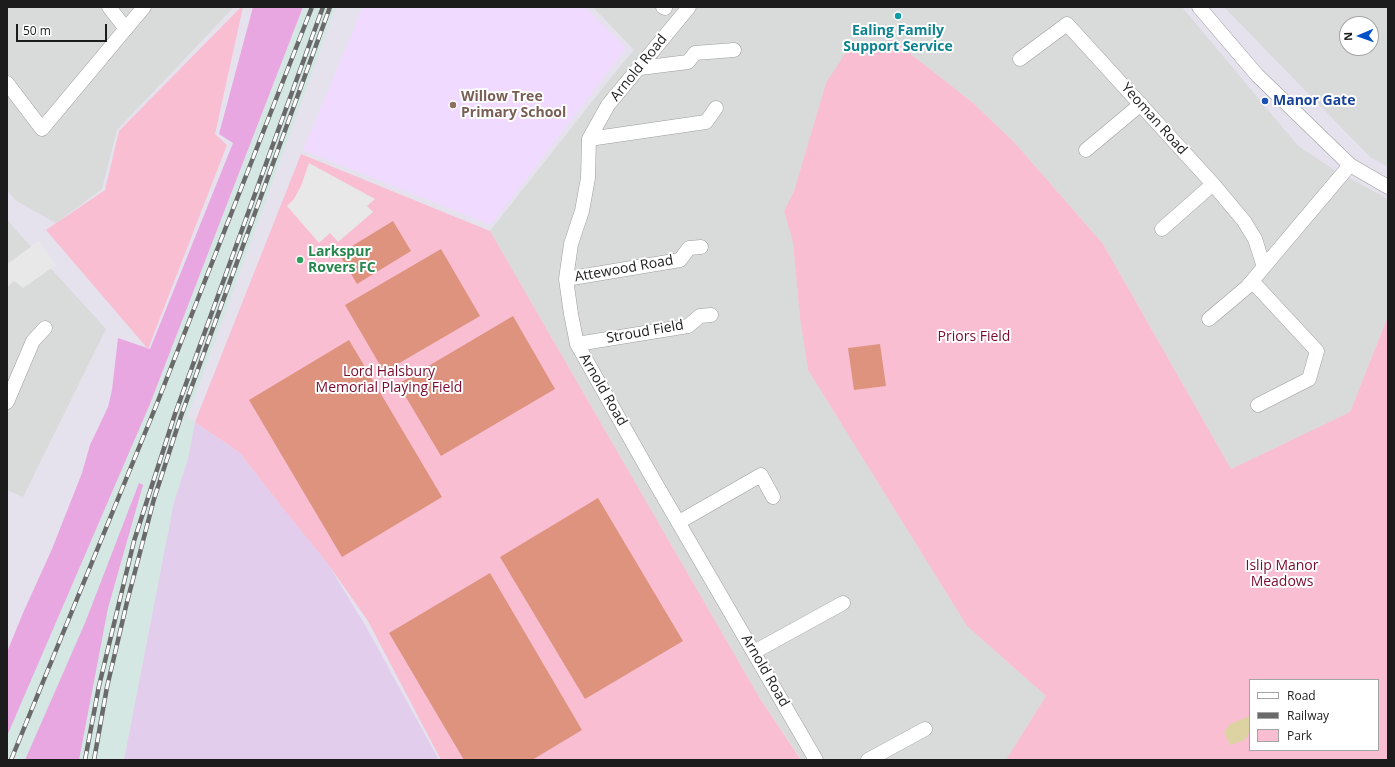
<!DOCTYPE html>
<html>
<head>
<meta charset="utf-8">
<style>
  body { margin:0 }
  #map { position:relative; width:1395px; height:767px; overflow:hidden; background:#e5e2ee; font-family:"Open Sans",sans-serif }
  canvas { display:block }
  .frame { position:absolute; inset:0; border:8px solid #1c1c1c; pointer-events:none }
  .legend { position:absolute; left:1249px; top:679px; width:130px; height:72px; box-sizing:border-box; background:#fff; border:1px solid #a4a4a4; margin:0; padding:5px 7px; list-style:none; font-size:12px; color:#1c1c1c }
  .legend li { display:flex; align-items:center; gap:8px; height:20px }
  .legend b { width:20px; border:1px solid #a4a4a4 }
  .north { position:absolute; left:1339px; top:16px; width:40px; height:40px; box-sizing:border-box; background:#fff; border:1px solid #a4a4a4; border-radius:50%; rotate:268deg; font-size:11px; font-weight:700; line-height:16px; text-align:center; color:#1c1c1c }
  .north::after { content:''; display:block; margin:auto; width:14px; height:18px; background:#0051c9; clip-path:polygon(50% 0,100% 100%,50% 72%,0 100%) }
  .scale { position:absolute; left:16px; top:24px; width:91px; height:18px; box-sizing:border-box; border:2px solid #1c1c1c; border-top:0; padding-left:5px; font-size:12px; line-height:14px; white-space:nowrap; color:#1c1c1c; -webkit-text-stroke:3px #fff; paint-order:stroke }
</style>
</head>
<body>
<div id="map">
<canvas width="1395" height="767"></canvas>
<div class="frame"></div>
<ul class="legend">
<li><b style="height:5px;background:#fff"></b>Road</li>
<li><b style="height:5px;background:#6a6a6a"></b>Railway</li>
<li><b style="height:11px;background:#f9bed1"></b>Park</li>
</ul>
<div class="north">N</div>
<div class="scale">50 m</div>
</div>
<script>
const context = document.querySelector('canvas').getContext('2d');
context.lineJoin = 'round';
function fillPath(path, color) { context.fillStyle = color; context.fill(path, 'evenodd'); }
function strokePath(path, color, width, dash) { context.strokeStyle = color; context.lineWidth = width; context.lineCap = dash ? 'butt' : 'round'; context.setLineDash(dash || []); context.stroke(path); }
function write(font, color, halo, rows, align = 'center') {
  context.font = font + ' "Open Sans",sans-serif'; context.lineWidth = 4; context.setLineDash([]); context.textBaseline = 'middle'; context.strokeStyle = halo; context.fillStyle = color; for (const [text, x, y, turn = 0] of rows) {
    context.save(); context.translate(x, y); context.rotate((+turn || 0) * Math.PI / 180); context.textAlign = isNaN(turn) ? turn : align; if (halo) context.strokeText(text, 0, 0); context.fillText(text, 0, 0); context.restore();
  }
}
const residential = new Path2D(`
  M7,7H234L117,130L102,189L56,223L15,200L7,190Z
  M593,7H1182L1298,146L1336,171L1388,199V316L1350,412L1231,469L1103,244L1014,142L973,103L893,40L826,83L794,191L784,211L793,243L800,318L808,370L967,626L1046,696L1006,760H802L759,697L490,231L617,70L634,50Z
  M1224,7H1388V167L1370,157ZM1347,24H1371V48H1347Z
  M7,219L15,229L106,329L23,497L7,490Z`);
const industrial = new Path2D(`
  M303,7H336L187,418L195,422L188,459L174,502L124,760H7V691L150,404Z`);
const education = new Path2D(`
  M363,7H584L626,48L491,225L303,150Z`);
const farmland = new Path2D(`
  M195,422L240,453L285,511L328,564L365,625L439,760H124L174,502L188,459Z`);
const grass = new Path2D(`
  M253,7H303L150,404L7,736V652L23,613L52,549L82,473L90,445L108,407L112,390L118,338L150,349L233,143L219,134Z
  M139,483L143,485L108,608L79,760H25L85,623Z`);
const park = new Path2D(`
  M241,7H243L215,134L227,145L148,349L46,230L105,190L119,131Z
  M893,40L973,103L1014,142L1103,244L1231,469L1350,412L1388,316V760H1006L1046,696L967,626L808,370L800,318L793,243L784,211L794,191L826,83L849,48ZM1250,680H1378V750H1250Z
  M301,154L490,231L759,697L801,760H441L368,621L328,564L285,511L240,453L195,422Z`);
const pitch = new Path2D(`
  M393,221L411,251L357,284L339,254Z
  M441,249L480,316L384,372L345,305Z
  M513,316L555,389L441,456L398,384Z
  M349,340L442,497L342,557L249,400Z
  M880,344L886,386L854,390L848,348Z
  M598,498L683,641L585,699L500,557Z
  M490,573L582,730L532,760H464L389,633Z`);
const parking = new Path2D(`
  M309,163L375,199L367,206L373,212L338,242L330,233L319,243L287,206L294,199L301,186Z
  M39,241L56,265L23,288L14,281L7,287V264Z`);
const water = new Path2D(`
  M1250,716V731L1245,740L1230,745L1224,732L1230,724Z`);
const minor = new Path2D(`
  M109,7L126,29
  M663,7L665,8
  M689,7L608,105L589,139L588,178L582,211L571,244L566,279L571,314L577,344L652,477L816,760
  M1199,7L1257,75L1350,165L1388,187
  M1020,59L1067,24L1213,184L1244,221L1255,239L1264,267
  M640,68L688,62L695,53L734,50
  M7,83L42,129L144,7
  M589,139L706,122L716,108
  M1086,150L1141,104
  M1162,229L1213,184
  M566,279L680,260L689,248L701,247
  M1252,281L1317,351L1309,379L1258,405
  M1209,319L1247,287L1350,165
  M577,344L688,326L700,316L711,315
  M7,402L33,341L45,328
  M679,522L761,475L773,497
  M754,652L843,603
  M868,760L925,729`);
const rail = new Path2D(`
  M11,760L156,406L312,7
  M85,760L99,686L134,541L175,414L323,7
  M94,760L107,687L127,602L154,499L181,416L330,7`);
const markers = [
  [898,16,4,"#0f9aa8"],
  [1265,101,4,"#1a4fb4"],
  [453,105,4,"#8d6e63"],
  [300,260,4,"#2e9e5b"]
];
const cultureNames = [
  ["Ealing Family",898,31],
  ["Support Service",898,47]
];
const streetNames = [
  ["Arnold Road",639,68,-51],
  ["Yeoman Road",1154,119,48],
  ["Attewood Road",624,269,-10],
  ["Stroud Field",645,332,-10],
  ["Arnold Road",603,390,60],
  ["Arnold Road",765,671,60]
];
const educationNames = [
  ["Willow Tree",461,97],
  ["Primary School",461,113]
];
const transitNames = [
  ["Manor Gate",1273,101]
];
const leisureNames = [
  ["Larkspur",308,252],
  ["Rovers FC",308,268]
];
const parkNames = [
  ["Priors Field",974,337],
  ["Lord Halsbury",389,372],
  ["Memorial Playing Field",389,388],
  ["Islip Manor",1282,566],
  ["Meadows",1282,582]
];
fillPath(residential, '#d9dada');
fillPath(industrial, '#d4e7e3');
fillPath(education, '#f0daff');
fillPath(farmland, '#e2cded');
fillPath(grass, '#e9a7e2');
fillPath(park, '#f9bed1');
fillPath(pitch, '#de937f');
fillPath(parking, '#e8e8e8');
fillPath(water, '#dcd2a2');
strokePath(minor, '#9d9d9d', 15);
strokePath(minor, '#fff', 14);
strokePath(rail, '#6a6a6a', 4.5);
strokePath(rail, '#fff', 3, [9]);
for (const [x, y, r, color] of markers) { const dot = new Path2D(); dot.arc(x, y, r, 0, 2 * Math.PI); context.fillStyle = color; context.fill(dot); strokePath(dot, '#fff', 1.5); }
write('bold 14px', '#0d838f', '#fff', cultureNames);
write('14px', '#1c1c1c', '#fff', streetNames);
write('bold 14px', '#785e54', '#fff', educationNames, 'left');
write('bold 14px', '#164399', '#fff', transitNames, 'left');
write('bold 14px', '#27864d', '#fff', leisureNames, 'left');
write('14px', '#7a0b2e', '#fff', parkNames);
</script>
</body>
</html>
